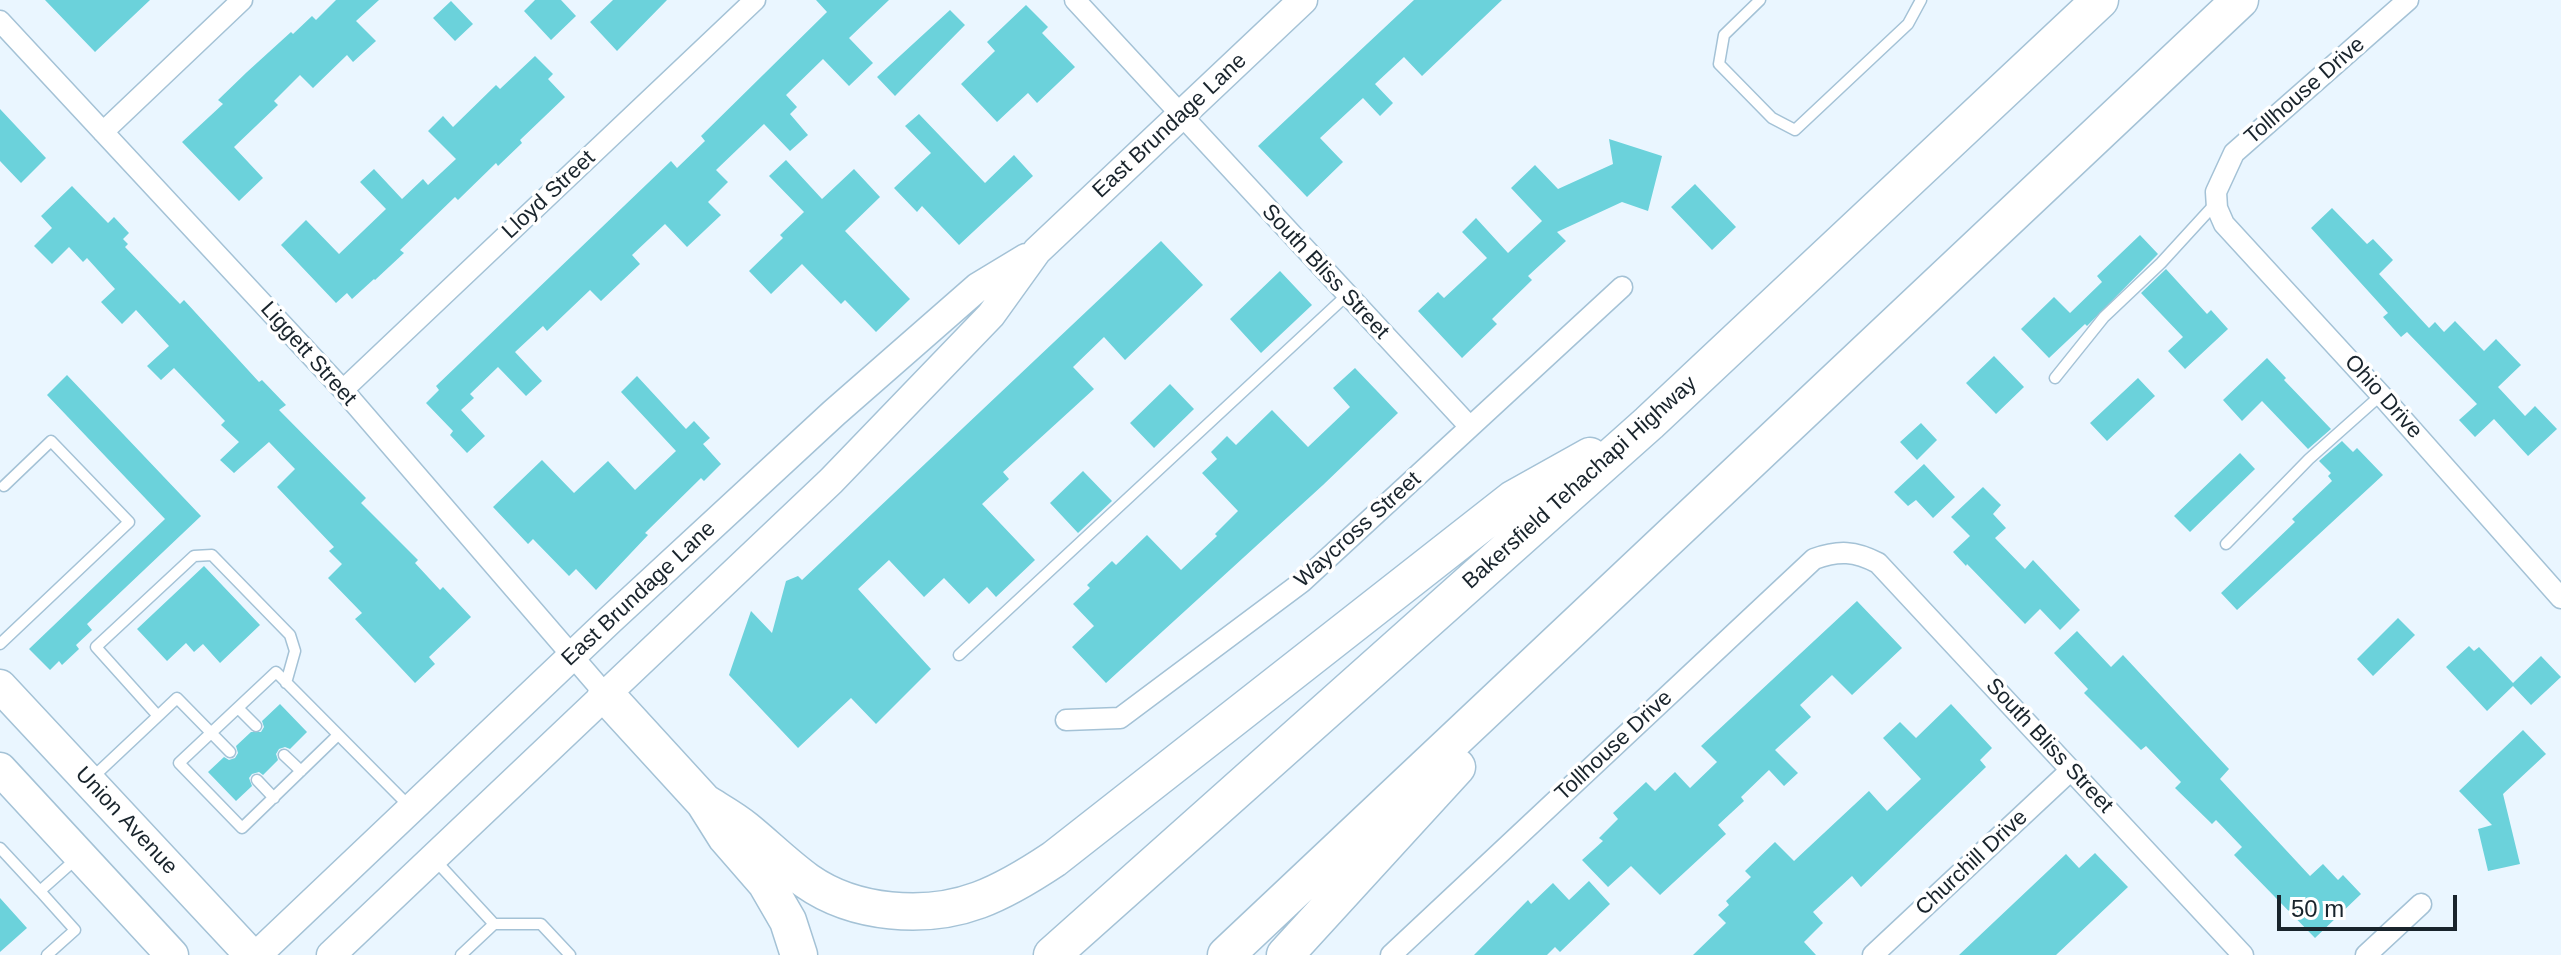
<!DOCTYPE html>
<html>
<head>
<meta charset="utf-8">
<style>
  body { margin:0 }
  #map { position:relative; width:2561px; height:955px; overflow:hidden; background:#eaf6ff; font-family:Helvetica,sans-serif }
  canvas { display:block }
  .scale { position:absolute; left:2277px; top:895px; width:180px; height:36px; box-sizing:border-box; border:4px solid #19242c; border-top:0; padding-left:10px; font-size:24px; line-height:28px; white-space:nowrap; color:#19242c; -webkit-text-stroke:6px #fff; paint-order:stroke }
</style>
</head>
<body>
<div id="map">
<canvas width="2561" height="955"></canvas>
<div class="scale">50 m</div>
</div>
<script>
const context = document.querySelector('canvas').getContext('2d');
context.lineJoin = 'round';
function fillPath(path, color) { context.fillStyle = color; context.fill(path, 'evenodd'); }
function strokePath(path, color, width, dash) { context.strokeStyle = color; context.lineWidth = width; context.lineCap = dash ? 'butt' : 'round'; context.setLineDash(dash || []); context.stroke(path); }
function write(font, color, halo, rows, align = 'center') {
  context.font = font + ' Helvetica,sans-serif'; context.lineWidth = 7; context.setLineDash([]); context.textBaseline = 'middle'; context.strokeStyle = halo; context.fillStyle = color; for (const [text, x, y, turn = 0] of rows) {
    context.save(); context.translate(x, y); context.rotate((+turn || 0) * Math.PI / 180); context.textAlign = isNaN(turn) ? turn : align; if (halo) context.strokeText(text, 0, 0); context.fillText(text, 0, 0); context.restore();
  }
}
const building = new Path2D(`
  M45,0H150L95,52Z
  M336,0H379L356,21L376,41L353,62L347,55L313,88L300,75L274,101L278,105L234,147L263,178L239,201L182,142L223,104L218,100L247,72L291,32L293,34L312,16L316,20Z
  M535,0H561L576,16L551,40L524,11Z
  M613,0H667L617,51L590,22Z
  M816,0H889L849,38L873,63L849,86L823,59L786,95L797,107L790,114L808,135L790,151L764,124L716,170L728,182L708,202L721,215L687,247L665,224L632,255L640,264L601,301L590,290L547,331L543,326L515,352L542,381L526,396L498,367L470,394L474,398L461,410L485,436L467,453L450,435L453,431L426,403L439,390L436,386L671,161L677,168L705,141L701,136L827,12Z
  M1414,0H1502L1422,76L1404,57L1375,84L1393,103L1380,116L1363,98L1320,138L1343,162L1307,197L1258,146Z
  M451,1L473,24L455,41L433,18Z
  M1026,5L1048,27L1042,33L1075,67L1037,103L1028,93L997,122L961,84L995,51L987,42Z
  M950,10L965,25L895,96L877,77Z
  M535,56L553,74L548,79L565,97L520,140L522,143L498,166L496,163L458,200L455,197L400,250L404,253L375,280L374,279L352,299L347,293L336,303L281,245L306,220L339,254L386,209L360,182L374,169L402,199L423,179L428,185L456,159L428,131L443,116L453,127L496,85L500,89Z
  M0,109L46,158L21,183L0,161Z
  M919,114L985,183L1014,155L1033,176L959,245L922,206L917,212L894,188L931,153L905,126Z
  M1609,139L1662,156L1648,211L1622,202L1557,232L1566,241L1528,276L1532,280L1492,319L1497,324L1462,358L1418,311L1438,292L1444,298L1487,258L1462,232L1476,218L1508,253L1542,221L1511,188L1535,165L1558,189L1613,164Z
  M786,160L822,199L854,169L880,197L845,231L910,299L876,332L845,300L841,304L802,264L771,294L749,271L783,238L780,235L804,212L769,176Z
  M1695,184L1736,227L1712,250L1671,207Z
  M72,186L108,223L114,217L129,233L123,239L128,244L125,247L180,304L184,300L259,382L262,380L286,405L279,410L366,498L361,503L418,560L415,563L440,590L443,587L471,617L429,657L435,664L415,683L355,619L362,613L328,578L342,564L329,551L334,547L277,487L295,469L269,442L234,473L220,460L239,442L221,425L225,421L174,368L161,380L147,366L169,346L136,310L122,324L101,302L115,289L87,258L83,262L69,247L52,264L34,246L52,228L41,216Z
  M2332,208L2367,244L2373,239L2393,260L2379,274L2429,328L2435,322L2444,332L2455,321L2484,351L2496,339L2521,365L2498,387L2525,416L2535,406L2557,429L2528,456L2494,419L2475,437L2459,420L2477,404L2407,332L2401,337L2383,317L2388,313L2311,228Z
  M2140,235L2158,254L2087,326L2085,324L2049,358L2021,329L2054,297L2070,313L2102,282L2097,276Z
  M1161,241L1203,285L1125,360L1104,337L1073,367L1094,389L1003,472L1009,479L982,504L1035,560L996,597L987,587L969,604L944,578L924,597L889,560L858,589L931,669L876,724L851,698L798,748L729,675L751,611L772,633L786,581L798,576L802,580Z
  M2166,269L2207,314L2211,310L2228,329L2185,369L2168,351L2183,337L2141,293Z
  M1280,271L1312,305L1261,353L1230,319Z
  M1994,356L2024,387L1996,414L1966,383Z
  M2267,358L2286,378L2284,380L2331,429L2308,449L2262,401L2242,421L2223,400Z
  M1355,368L1398,413L1323,485L1106,683L1072,647L1094,626L1073,604L1090,588L1087,585L1112,561L1116,565L1147,535L1181,570L1217,536L1215,534L1238,511L1202,473L1217,459L1211,452L1227,436L1236,445L1272,410L1308,447L1350,407L1333,388Z
  M67,375L201,516L87,624L92,630L76,645L79,649L62,665L59,661L50,670L29,649L165,519L47,395Z
  M637,376L686,429L694,421L710,438L703,444L721,464L704,481L701,478L645,533L648,535L596,590L576,569L569,576L533,539L528,544L493,507L542,460L574,493L608,461L635,490L676,451L621,392Z
  M2138,378L2155,396L2107,441L2090,423Z
  M1170,384L1194,409L1154,448L1130,423Z
  M1921,423L1937,440L1917,460L1900,442Z
  M2342,441L2353,452L2357,448L2383,475L2237,610L2221,593L2295,522L2292,519L2332,481L2328,476L2331,473L2319,461Z
  M2240,453L2255,469L2190,532L2174,516Z
  M1924,464L1955,497L1933,518L1916,500L1908,506L1894,492Z
  M1083,471L1112,501L1078,533L1050,503Z
  M1983,487L2001,505L1993,514L2006,528L1995,538L2025,569L2033,560L2080,610L2060,630L2040,609L2025,624L1967,564L1966,566L1953,552L1970,536L1951,517Z
  M204,566L260,625L220,663L203,644L194,652L186,643L167,661L137,629Z
  M1857,601L1902,648L1852,695L1832,675L1800,705L1811,717L1775,750L1798,773L1784,786L1769,770L1741,797L1744,801L1718,825L1726,834L1660,895L1631,866L1608,887L1582,860L1603,841L1599,838L1618,819L1613,813L1646,782L1655,791L1675,772L1690,788L1717,762L1701,746Z
  M2398,618L2415,635L2373,676L2357,659Z
  M2077,631L2111,667L2123,655L2229,769L2220,779L2310,876L2323,864L2338,880L2343,875L2361,894L2315,938L2234,855L2242,847L2216,820L2212,824L2175,788L2181,782L2146,746L2141,750L2084,693L2088,689L2054,653Z
  M2469,646L2474,651L2479,647L2513,683L2541,656L2561,677L2531,705L2513,686L2487,711L2446,667Z
  M280,704L307,732L290,749L285,747L279,749L276,754L278,760L263,775L259,772L252,774L249,778L252,786L236,801L208,772L224,757L229,760L235,758L238,753L236,746L251,732H261L264,727L262,721Z
  M1951,704L1992,748L1980,760L1986,767L1861,887L1852,876L1813,912L1823,923L1804,942L1816,955H1693L1726,923L1718,915L1729,905L1726,901L1751,877L1745,871L1775,842L1794,861L1869,791L1887,811L1921,779L1883,738L1900,722L1916,738Z
  M2523,730L2546,754L2503,794L2520,864L2488,871L2478,829L2492,825L2459,791Z
  M2095,853L2128,887L2056,955H1959L2066,854L2079,868Z
  M1589,881L1610,904L1560,952L1555,947L1547,955H1474L1528,900L1531,904L1553,883L1569,900Z
  M0,898L27,928L0,952Z`);
const service = new Path2D(`
  M1760,0L1724,35L1719,64L1772,118L1795,130L1908,24L1921,0
  M2055,378L2104,317L2161,263L2215,204
  M2226,544L2309,459L2381,395
  M0,644L129,522L51,441L4,486
  M959,655L1347,295
  M238,708L256,726
  M158,716L177,698L230,752
  M338,735L242,828L179,763L276,672L409,806
  M284,755L301,771
  M91,779L158,716L96,647L194,556L212,555L290,635L295,651L286,683
  M257,780L274,798
  M0,848L40,891
  M435,860L494,924H541L570,955
  M47,955L75,930L40,891L76,859
  M461,955L494,924`);
const minor = new Path2D(`
  M1075,0L1470,427
  M2408,0L2234,153L2216,192L2217,208L2224,224L2381,395L2561,598
  M0,21L343,390L606,695
  M103,132L242,0
  M343,390L755,0
  M1066,720L1120,718L1302,582L1622,287
  M1391,955L1814,559C1839,550 1855,551 1878,563L2243,955
  M1873,955L2071,770
  M2366,955L2421,904`);
const secondary = new Path2D(`
  M257,955L610,620L834,413L978,287L1026,258
  M331,955L831,481L991,315L1037,251L1303,0`);
const trunk = new Path2D(`
  M0,686L251,955
  M0,769L172,955`);
const motorway = new Path2D(`
  M606,695L704,802L726,837L766,883L788,921L799,955
  M704,802C718,811 733,819 745,829C766,846 785,865 807,881C854,914 925,920 979,900C1006,890 1030,875 1054,859L1513,499L1590,456
  M1052,955L1649,423L2100,0
  M1226,955L2240,0
  M1285,955L1457,767`);
const streetNames = [
  ["Tollhouse Drive",2305,91,-41],
  ["East Brundage Lane",1170,126,-43],
  ["Lloyd Street",549,195,-43],
  ["South Bliss Street",1325,272,47],
  ["Liggett Street",308,354,48],
  ["Ohio Drive",2383,397,48],
  ["Bakersfield Tehachapi Highway",1580,483,-42],
  ["Waycross Street",1358,530,-42],
  ["East Brundage Lane",639,594,-43],
  ["Tollhouse Drive",1614,746,-43],
  ["South Bliss Street",2049,746,47],
  ["Union Avenue",126,821,47],
  ["Churchill Drive",1972,863,-43]
];
fillPath(building, '#6bd2db');
strokePath(service, '#a4c2d6', 13);
strokePath(minor, '#a4c2d6', 23);
strokePath(secondary, '#a4c2d6', 31);
strokePath(trunk, '#a4c2d6', 35);
strokePath(motorway, '#a4c2d6', 39);
strokePath(service, '#fff', 10);
strokePath(minor, '#fff', 20);
strokePath(secondary, '#fff', 28);
strokePath(trunk, '#fff', 32);
strokePath(motorway, '#fff', 36);
write('22px', '#19242c', '#fff', streetNames);
</script>
</body>
</html>
